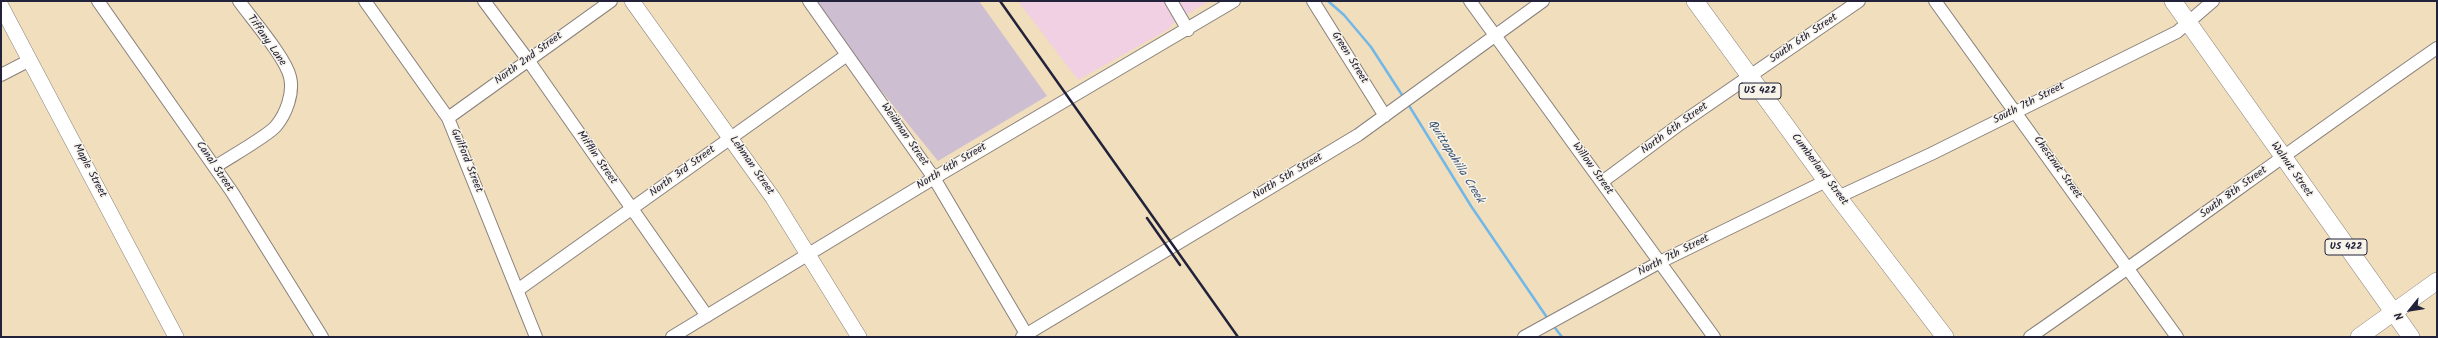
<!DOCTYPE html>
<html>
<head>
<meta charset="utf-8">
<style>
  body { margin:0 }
  #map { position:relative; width:2438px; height:338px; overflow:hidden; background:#f0debc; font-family:Kalam,sans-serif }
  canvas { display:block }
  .frame { position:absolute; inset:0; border:2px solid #22223b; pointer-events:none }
  .north { position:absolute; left:2390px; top:290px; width:40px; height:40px; -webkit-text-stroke:3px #f7f3e8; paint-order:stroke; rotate:240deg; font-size:11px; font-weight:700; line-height:16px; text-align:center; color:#22223b }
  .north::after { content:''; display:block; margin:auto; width:14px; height:18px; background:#22223b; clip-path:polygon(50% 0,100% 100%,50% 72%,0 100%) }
</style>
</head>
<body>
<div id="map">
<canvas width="2438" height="338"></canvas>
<div class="frame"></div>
<div class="north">N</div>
</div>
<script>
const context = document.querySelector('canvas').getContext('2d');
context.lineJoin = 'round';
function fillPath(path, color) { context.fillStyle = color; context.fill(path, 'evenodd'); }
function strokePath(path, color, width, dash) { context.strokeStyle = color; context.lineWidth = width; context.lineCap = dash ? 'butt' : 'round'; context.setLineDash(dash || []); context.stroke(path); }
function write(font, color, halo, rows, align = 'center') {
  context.font = font + ' Kalam,sans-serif'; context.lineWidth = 3; context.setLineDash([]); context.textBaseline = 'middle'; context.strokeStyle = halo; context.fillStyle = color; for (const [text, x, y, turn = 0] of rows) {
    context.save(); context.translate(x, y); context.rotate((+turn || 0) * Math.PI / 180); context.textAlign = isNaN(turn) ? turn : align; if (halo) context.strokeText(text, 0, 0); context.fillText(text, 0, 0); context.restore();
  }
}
const built = new Path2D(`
  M1018,1H1209L1172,24L1169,29L1078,80Z`);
const industrial = new Path2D(`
  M816,1H979L1047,96L938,161L874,82Z`);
const stream = new Path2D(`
  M1328,1L1344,15L1371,47L1404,98
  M1408,104L1471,206L1548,319
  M1552,324L1562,337`);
const minor = new Path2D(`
  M98,1L232,192L322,337
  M365,1L448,118L536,337
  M484,1L528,60L707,316
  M809,1L934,178L1028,337
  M1171,1L1188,30
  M1313,1L1385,116
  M1470,1L1714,337
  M1935,1L2177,337
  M1,75L30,60
  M448,118L611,1
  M215,167C228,158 268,136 276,126C286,114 294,93 290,77C286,58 251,18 239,1
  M1602,182L1680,124L1859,1
  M1838,197L1931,154L2177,32L2213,1
  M519,289L847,55
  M672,337L934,178L1234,1
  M1022,337L1358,135L1543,1
  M1524,337L1660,262L1826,181
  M2030,337C2167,242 2300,143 2437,48`);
const major = new Path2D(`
  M632,1L773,198L859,337
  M1,6L176,337`);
const highway = new Path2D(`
  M1695,1L1838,197L1945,337
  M2173,1L2411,337
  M2359,337L2437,281`);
const rail = new Path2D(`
  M1000,1L1238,337
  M1147,218L1180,265`);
const shields = [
  [1760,91,42],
  [2346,247,42]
];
const shieldNames = [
  ["US 422",1760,91],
  ["US 422",2346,247]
];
const streetNames = [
  ["South 6th Street",1804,39,-34],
  ["Tiffany Lane",266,41,55],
  ["Green Street",1349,58,58],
  ["North 2nd Street",529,59,-36],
  ["South 7th Street",2029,104,-27],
  ["North 6th Street",1675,129,-36],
  ["Weidman Street",904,135,55],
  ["Mifflin Street",596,158,55],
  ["Guilford Street",466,161,68],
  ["Lehman Street",751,166,55],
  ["Canal Street",214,167,56],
  ["North 4th Street",952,167,-31],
  ["Chestnut Street",2057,168,54],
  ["Willow Street",1592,169,54],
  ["Cumberland Street",1819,170,53],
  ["Walnut Street",2291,170,55],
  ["Maple Street",89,171,62],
  ["North 3rd Street",683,172,-36],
  ["North 5th Street",1288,177,-31],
  ["South 8th Street",2234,193,-36],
  ["North 7th Street",1674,256,-27]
];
const waterNames = [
  ["Quittapahilla Creek",1455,162,58]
];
fillPath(built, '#f1d0e3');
fillPath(industrial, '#cebed1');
strokePath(stream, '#71b7e8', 2.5);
strokePath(minor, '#89807c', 14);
strokePath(major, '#89807c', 16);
strokePath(highway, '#89807c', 18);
strokePath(minor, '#fff', 12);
strokePath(major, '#fff', 15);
strokePath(highway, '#fff', 17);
strokePath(rail, '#22223b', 2.5);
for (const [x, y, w] of shields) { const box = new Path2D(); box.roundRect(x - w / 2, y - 8, w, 16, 3); context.fillStyle = '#f7f3e8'; context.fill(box); strokePath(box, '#22223b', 1); }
write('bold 10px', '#22223b', null, shieldNames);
write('11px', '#22223b', '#f7f3e8', streetNames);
write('italic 12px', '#3e5678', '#f7f3e8', waterNames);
</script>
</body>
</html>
